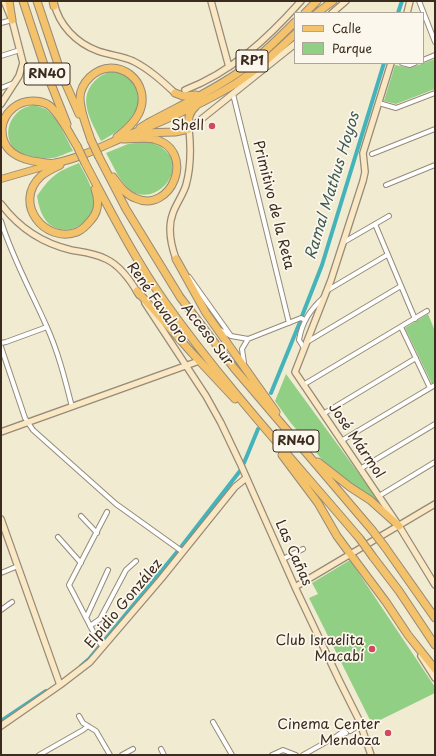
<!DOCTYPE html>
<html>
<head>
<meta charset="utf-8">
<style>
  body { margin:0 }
  #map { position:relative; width:436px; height:756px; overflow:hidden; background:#f1ebd2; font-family:"Playpen Sans",sans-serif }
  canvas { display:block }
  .frame { position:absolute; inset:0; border:2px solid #3b2a1e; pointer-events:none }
  .legend { position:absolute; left:294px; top:12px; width:130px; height:52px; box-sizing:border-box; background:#fbf7ec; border:1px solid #aea59a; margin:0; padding:5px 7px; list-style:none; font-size:12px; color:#3b2a1e }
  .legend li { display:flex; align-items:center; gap:8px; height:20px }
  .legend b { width:20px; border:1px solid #aea59a }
</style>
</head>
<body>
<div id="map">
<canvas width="436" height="756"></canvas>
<div class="frame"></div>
<ul class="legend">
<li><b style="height:5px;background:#f3c26a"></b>Calle</li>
<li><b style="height:11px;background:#91cf84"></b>Parque</li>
</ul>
</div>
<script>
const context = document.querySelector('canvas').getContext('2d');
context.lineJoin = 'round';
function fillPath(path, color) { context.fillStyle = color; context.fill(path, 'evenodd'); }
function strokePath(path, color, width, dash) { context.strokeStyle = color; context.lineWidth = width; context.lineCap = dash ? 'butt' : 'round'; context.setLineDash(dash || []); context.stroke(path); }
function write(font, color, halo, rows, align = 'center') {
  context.font = font + ' "Playpen Sans",sans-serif'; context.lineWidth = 3.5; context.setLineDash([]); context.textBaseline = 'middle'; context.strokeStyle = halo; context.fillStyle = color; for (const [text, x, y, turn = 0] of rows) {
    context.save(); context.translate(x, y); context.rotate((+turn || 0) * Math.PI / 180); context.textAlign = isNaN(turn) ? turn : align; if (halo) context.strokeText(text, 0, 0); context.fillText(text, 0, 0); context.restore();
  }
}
const green = new Path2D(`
  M435,59V89L396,104L384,101L395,65L410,68Z
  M112,71C124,74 131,76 136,88C147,114 121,130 101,141C91,120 75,97 98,78C101,75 107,73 112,71Z
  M34,105L46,109L57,120L73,151C66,153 59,157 53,158C43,159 21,156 14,149C3,135 9,117 22,109C25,107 30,106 34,105Z
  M150,141C157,145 166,149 170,156C182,179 151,206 130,190C119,181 113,165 106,153L128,144Z
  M79,163C86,176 94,189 94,204C93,224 65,238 49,224C41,216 39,207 37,196C51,176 56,172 79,163Z
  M428,314L435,331V382L432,384L405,328Z
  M286,374L384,508L353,484L337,474L325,463L290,422L275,401Z
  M350,560L435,687V693L372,724L309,598L318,594L312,583Z`);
const canal = new Path2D(`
  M398,13L402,1
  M302,316L322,265L384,63
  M271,393L300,322
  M244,463L258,429
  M181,547L240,471
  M103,642L177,552
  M81,666L89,659L99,647
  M1,721L46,691`);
const street = new Path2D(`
  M419,1L435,42
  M1,23L12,20
  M1,56L20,50
  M423,60L435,55
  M402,63L410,65L415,63
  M1,88L14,83
  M233,94L289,323
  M379,103L396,108L435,93
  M372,154L435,129
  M386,185L435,165
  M1,221C12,257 31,291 46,325C58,351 65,379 72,407
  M375,224L415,319
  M344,242L389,216
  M189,277L231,336
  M328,290L387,255
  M401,327L430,388
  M220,330L231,336L248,339
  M248,339L301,318L305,320
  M307,342L401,286
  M1,343L6,342L47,327
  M1,347L25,418L33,430L116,504L183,552
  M304,348L299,340C302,322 310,310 323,298
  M244,363L242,349L248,339
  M303,385L427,311
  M323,414L416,358
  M341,441L435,385
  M360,469L435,424
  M379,496L435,462
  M81,516L97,533
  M58,537L81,563
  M283,559L303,549
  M1,573L18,566
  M1,610L12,602
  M86,618L108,570
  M90,626L100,619L126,570L136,561
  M103,647L97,639L69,585L107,512
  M79,716L83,723L96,731L110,755
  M213,722L232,755
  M348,728L359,720
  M350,731L361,724
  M337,736L346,733
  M161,749L164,755
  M39,755L83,730L88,726
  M122,755L133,749
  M272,755L283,750L296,755
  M303,755L337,736L344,731`);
const secondary = new Path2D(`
  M211,1L229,67
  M54,3C59,25 76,43 98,51C109,55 122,56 133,61C149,69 162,81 175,93
  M332,13L346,1
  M407,13L410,1
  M391,63L363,153L365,172L363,181L331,280L295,372L399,526L435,585
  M185,90C232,72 268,38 301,1
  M1,104L19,76L23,63L12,20L4,1
  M1,204C19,228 41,243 71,250C83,252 95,253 106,259C121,266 131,281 139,295
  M176,259C171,245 167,228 173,213C176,204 183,195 186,185C191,167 191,148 189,129L295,44
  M145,303L206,396L221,423L240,463L295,587L339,680L359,720L371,755
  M1,432L199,361
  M1,519L60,685
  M295,587L435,504
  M421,656L435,678
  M1,726L60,685L90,662L161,579L235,487L246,478`);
const primary = new Path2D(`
  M1,179L53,164`);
const highway = new Path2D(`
  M9,1L12,20
  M23,1L47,74L67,124
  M37,1L61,73L79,114
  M53,1L54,6
  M305,13L317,1
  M317,13L333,1
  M175,93L183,96L196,95
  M140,128L148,123C179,106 213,91 242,70C261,56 278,39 295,22
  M142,133L175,132L189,129C188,119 188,113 196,106
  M91,140C87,127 80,112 80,98C80,90 84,83 90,77C116,52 155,83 138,115C133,124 125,131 117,137
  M77,146C70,135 58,110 47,104C43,102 37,101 33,101C26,101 19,103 13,108C7,113 3,120 2,128C1,152 20,160 40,162C45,163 51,164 55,163C82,158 106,144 131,134C166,120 202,104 235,84C257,70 276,52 295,34
  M99,157L126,209L180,297L234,368L372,530
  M85,163C110,210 134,258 165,302C224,385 294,461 360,539
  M60,165C54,168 47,171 41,176C12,203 45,244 77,232C82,230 87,225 91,220C99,211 99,200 95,189
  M113,177C119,185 125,194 135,198C171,215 198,151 154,139C144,137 133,139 123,139
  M176,259L206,313L276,412
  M137,291L192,353L235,399
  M282,455L318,503L337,536L351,555L386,602L408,635L435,669
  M318,462L350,487L370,500L399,526
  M385,547L435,618
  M373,557L399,591L435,645`);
const highwayBridge = new Path2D(`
  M91,140L99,157
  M77,146L85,163
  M372,530L385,547
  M360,539L373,557`);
const markers = [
  [212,126,4,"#d1495b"],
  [372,649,4,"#d1495b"],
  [388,733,4,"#d1495b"]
];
const shields = [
  [252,61,32],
  [47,74,46],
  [296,441,46]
];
const shieldNames = [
  ["RP1",252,61],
  ["RN40",47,74],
  ["RN40",296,441]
];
const poiNames = [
  ["Shell",204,126],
  ["Club Israelita",364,641],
  ["Macabí",364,657],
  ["Cinema Center",380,725],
  ["Mendoza",380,741]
];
const streetNames = [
  ["Primitivo de la Reta",273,205,76],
  ["René Favaloro",157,303,55],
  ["Acceso Sur",207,335,52],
  ["José Mármol",356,441,56],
  ["Las Cañas",293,553,66],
  ["Elpidio González",124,604,-50]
];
const waterNames = [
  ["Ramal Mathus Hoyos",333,186,-73]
];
fillPath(green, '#91cf84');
strokePath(canal, '#44b4ba', 4);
strokePath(street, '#968a78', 6);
strokePath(secondary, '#968a78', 8);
strokePath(primary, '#968a78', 8);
strokePath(highway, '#968a78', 9);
strokePath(street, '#fff', 4);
strokePath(secondary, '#fae7c3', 5.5);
strokePath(primary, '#f3c26a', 6);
strokePath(highway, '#f3c26a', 7);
strokePath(highwayBridge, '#968a78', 9, []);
strokePath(highwayBridge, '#f3c26a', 7);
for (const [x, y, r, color] of markers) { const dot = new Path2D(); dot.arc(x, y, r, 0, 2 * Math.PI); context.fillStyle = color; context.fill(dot); strokePath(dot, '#fbf7ec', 1.5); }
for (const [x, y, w] of shields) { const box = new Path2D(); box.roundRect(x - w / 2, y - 11, w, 22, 3); context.fillStyle = '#fbf7ec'; context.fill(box); strokePath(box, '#3b2a1e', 1); }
write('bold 13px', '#3b2a1e', null, shieldNames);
write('14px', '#3b2a1e', '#fbf7ec', poiNames, 'right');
write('14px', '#3b2a1e', '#fbf7ec', streetNames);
write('italic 15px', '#3e5a55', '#fbf7ec', waterNames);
</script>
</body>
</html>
